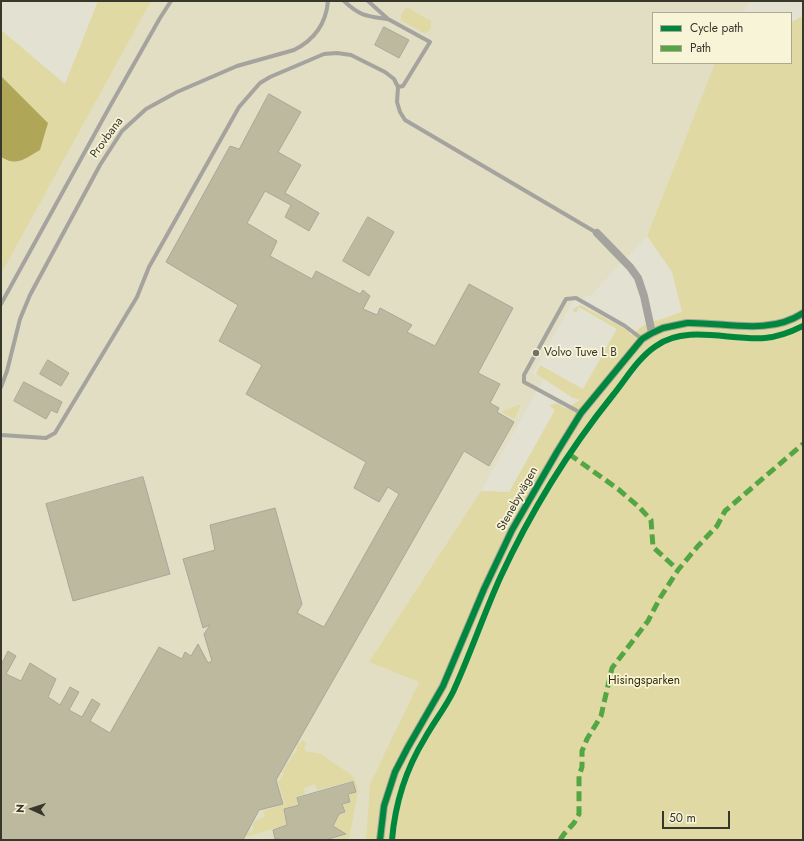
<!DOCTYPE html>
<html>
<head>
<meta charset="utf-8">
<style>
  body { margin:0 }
  #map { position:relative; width:804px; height:841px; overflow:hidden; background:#e3e1d2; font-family:Jost,sans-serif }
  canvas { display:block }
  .frame { position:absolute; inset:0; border:2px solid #38372c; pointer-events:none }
  .legend { position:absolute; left:652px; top:12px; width:140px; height:52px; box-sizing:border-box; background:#f8f4d8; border:1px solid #aba893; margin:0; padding:5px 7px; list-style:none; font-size:12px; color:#38372c }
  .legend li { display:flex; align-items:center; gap:8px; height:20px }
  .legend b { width:20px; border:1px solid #aba893 }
  .north { position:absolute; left:12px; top:789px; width:40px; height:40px; -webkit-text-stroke:3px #f8f4d8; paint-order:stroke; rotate:273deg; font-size:11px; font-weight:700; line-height:16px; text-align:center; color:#38372c }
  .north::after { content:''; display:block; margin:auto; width:14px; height:18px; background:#38372c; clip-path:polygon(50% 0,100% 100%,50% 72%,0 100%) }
  .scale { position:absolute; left:662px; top:811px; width:68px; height:18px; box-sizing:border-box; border:2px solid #38372c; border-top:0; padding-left:5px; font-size:12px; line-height:14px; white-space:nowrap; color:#38372c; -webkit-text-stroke:3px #f8f4d8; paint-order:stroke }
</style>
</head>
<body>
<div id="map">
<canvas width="804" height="841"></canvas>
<div class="frame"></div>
<ul class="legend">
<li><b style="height:5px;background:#00873e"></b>Cycle path</li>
<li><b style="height:5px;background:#53a643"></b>Path</li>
</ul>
<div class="north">N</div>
<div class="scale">50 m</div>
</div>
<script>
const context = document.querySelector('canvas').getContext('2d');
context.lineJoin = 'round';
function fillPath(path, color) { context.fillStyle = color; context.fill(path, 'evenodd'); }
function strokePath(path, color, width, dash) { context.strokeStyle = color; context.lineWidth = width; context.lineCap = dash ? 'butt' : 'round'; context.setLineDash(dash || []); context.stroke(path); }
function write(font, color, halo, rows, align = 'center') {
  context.font = font + ' Jost,sans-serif'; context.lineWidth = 3.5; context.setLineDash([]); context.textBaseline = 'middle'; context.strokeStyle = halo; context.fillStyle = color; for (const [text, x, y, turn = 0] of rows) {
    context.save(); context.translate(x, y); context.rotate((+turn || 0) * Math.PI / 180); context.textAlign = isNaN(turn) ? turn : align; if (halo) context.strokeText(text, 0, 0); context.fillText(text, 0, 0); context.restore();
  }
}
const built = new Path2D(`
  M151,1H750L743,13H653V63H715L647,236L591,295L573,301L533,373L543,380L481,491L369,662L419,682L370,784L366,840H1V274Z`);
const green = new Path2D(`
  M98,1H151L1,274V157L7,161L48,123L1,76V30L65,84Z
  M406,8H408L431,21C431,27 432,31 424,33L401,20V15Z
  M803,16V840H366L370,784L419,682L369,662L481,491L509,492L555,410L550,406V405L557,403L566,409L580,400L573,398L536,374L540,365L583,389L617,329L579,307L576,313L572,310L580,305L582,306L622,327L629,331L631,335L644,325L682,312L672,272L647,236L715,63H791V22Z
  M518,405H521L514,419L502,412Z
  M303,740L307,744L304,748L305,751L321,754L350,774L356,781L358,792L349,839L347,840H328L347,835L334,826L339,815L346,813L343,804L351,803L349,794L357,792L353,781L317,790L315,784L304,788L305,794L296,797L298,804L291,806L292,814L285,816L286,825L246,837L249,831L252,832L254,828L252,826L255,821L265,817L263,811L285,804L278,782L284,774L282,772L293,755L296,752L298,743L300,744Z`);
const water = new Path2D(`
  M1,76L48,123L40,150C26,158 17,167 1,157Z`);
const building = new Path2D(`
  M384,27L409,40L399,58L375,45Z
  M269,94L301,112L278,152L301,165L285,193L319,213L309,231L285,217L291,205L265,191L247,223L277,241L270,256L312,279L316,271L360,294L363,290L370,296L363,309L377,315L380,308L412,325L407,332L435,346L469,284L513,308L478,373L500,384L490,403L499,408L497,412L514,422L489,466L464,451L276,780L283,804L259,810L243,840H1V665L8,651L16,656L6,674L21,681L30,663L38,668L56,679L48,697L60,705L70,687L79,692L69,710L82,717L92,699L100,704L90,721L110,733L159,647L182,659L185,652L191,656L198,644L208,663L212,661L204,634L210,625L203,628L183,559L215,550L210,525L275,508L302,604L297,613L324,627L399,494L388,487L379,502L354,488L366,462L246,394L262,365L219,341L238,305L166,262L230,146L239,149Z
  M368,217L394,232L369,276L343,261Z
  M48,360L69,373L61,386L40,374Z
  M24,382L62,402L57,413L51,410L46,419L14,401Z
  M143,477L170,574L73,601L46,504Z
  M353,782L356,792L348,794L350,802L342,804L345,812L339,814L333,826L346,834L325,840H279V838L275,839L273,830L287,825L284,809L299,805L297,798Z`);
const service = new Path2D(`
  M344,1C360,16 366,16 387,19
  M368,1L388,19L430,42L403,86L398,87
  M1,304L109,108L160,18L171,1
  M1,387L7,371L20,319L30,295L100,165L122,131L146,109L177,92L237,66L294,50C314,40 326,24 328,1
  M581,413L524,382V375L566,299L576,298L625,326L642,339
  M1,435L46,438L55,433L137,297L149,267L239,107L260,83L270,77L324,54L337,53L351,55L385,72L394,79L398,87L397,102L400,112L405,120L597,233`);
const minor = new Path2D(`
  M597,233L630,267L638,278L644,296L652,333
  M380,840L384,806L395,772L408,747L443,686L484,589L512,530L557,452L581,413L642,339L652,333L663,328L687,323C724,322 769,336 803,313`);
const quiet = new Path2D(`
  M569,454L618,489L639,507L651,520L653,547L678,570
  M560,840L564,834L574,823L579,814V776L582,767V751L587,739L601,716L612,668L648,621L660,598L678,570L698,546L717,526L725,511L803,444`);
const cycleway = new Path2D(`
  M380,840L384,806L395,772L408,747L443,686L484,589L512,530L557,452L581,413L642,339L652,333L663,328L687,323C724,322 769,336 803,313
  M392,840C395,804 406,769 425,738C434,722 445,708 453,692C470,655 483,616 500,578C530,513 568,451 613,395C626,379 638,358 656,346C687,324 730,341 765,338C779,337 791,332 803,326`);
const markers = [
  [536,353,4,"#747266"]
];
const streetNames = [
  ["Provbana",107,138,-54],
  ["Stenebyvägen",518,499,-61]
];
const poiNames = [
  ["Volvo Tuve L B",544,353]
];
const parkNames = [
  ["Hisingsparken",644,681]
];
fillPath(built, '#e1dec4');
fillPath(green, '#e0d9a3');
fillPath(water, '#b0a658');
fillPath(building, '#bcb99f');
strokePath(building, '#a8a79b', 1);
strokePath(service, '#a4a39d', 4);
strokePath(minor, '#a4a39d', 8);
strokePath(quiet, '#53a643', 5, [10, 5]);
strokePath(cycleway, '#00873e', 6);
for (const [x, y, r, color] of markers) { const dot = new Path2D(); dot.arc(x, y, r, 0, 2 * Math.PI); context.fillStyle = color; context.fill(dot); strokePath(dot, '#f8f4d8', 1.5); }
write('12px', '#38372c', '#f8f4d8', streetNames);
write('12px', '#38372c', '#f8f4d8', poiNames, 'left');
write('12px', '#322c00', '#f8f4d8', parkNames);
</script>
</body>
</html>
